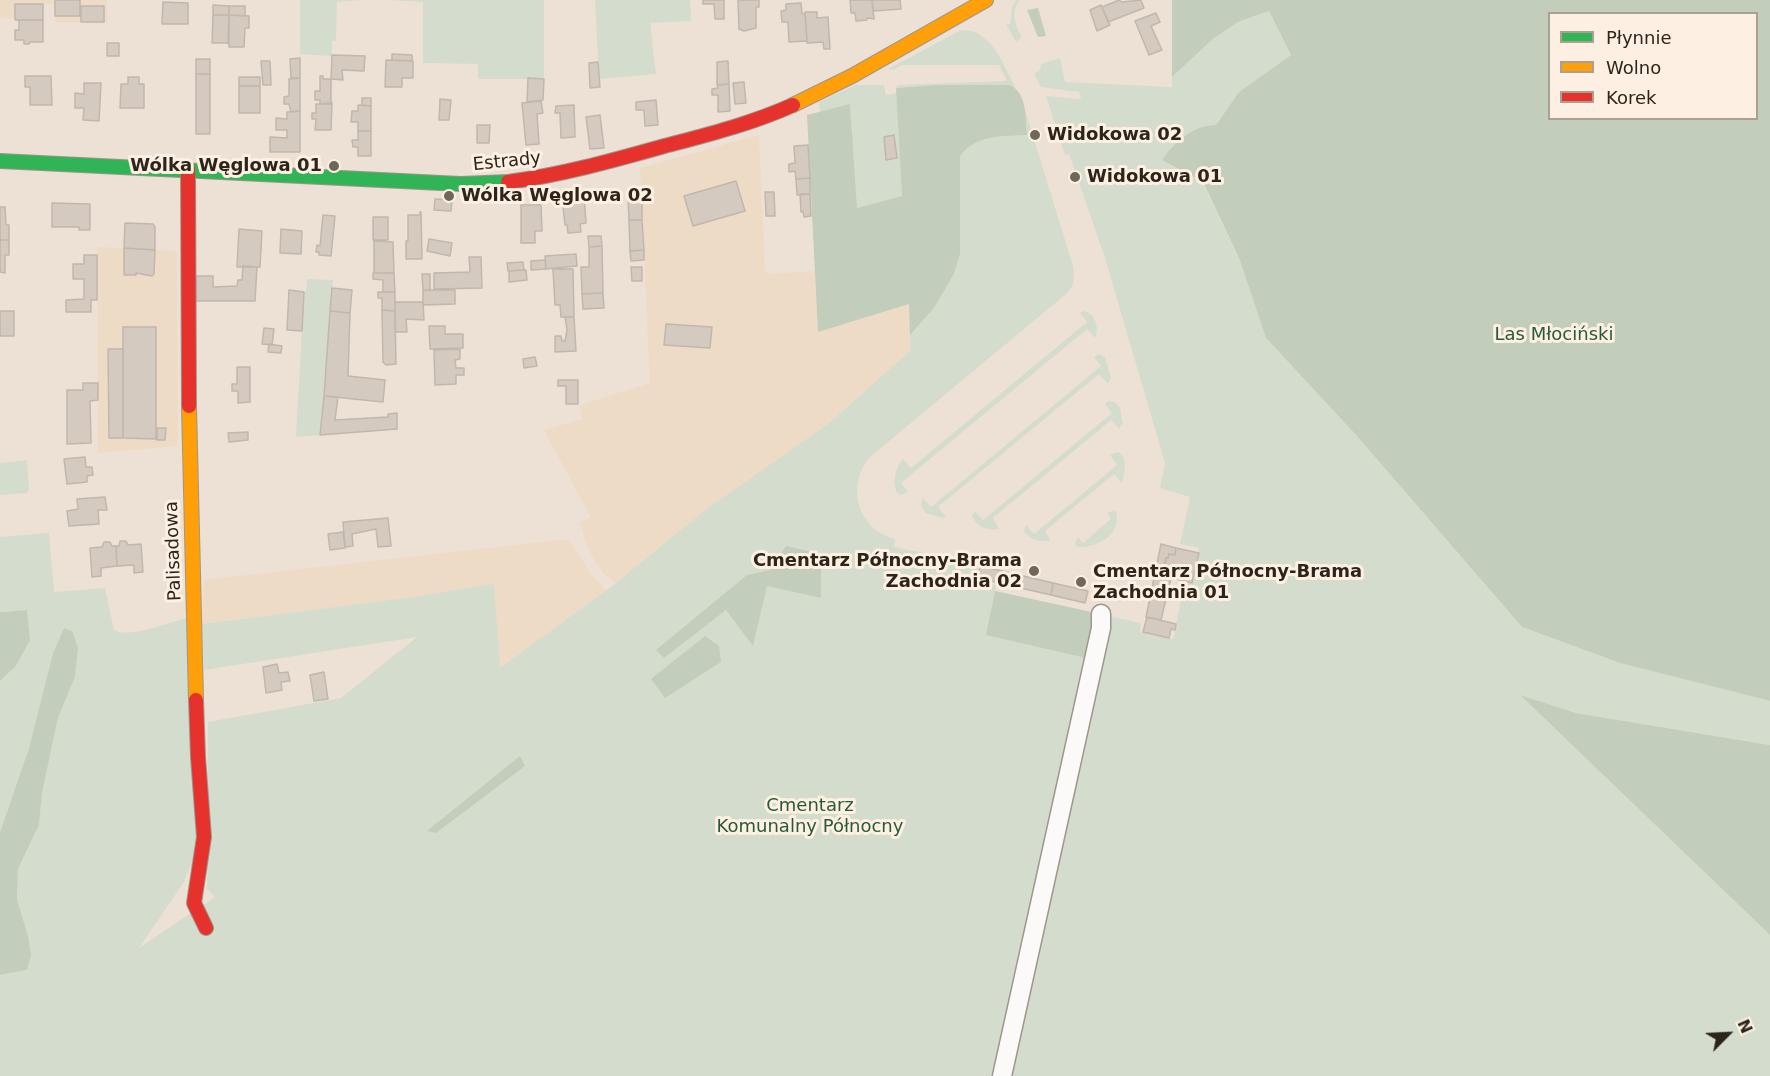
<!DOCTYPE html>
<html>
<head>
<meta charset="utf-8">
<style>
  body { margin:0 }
  #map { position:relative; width:1770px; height:1076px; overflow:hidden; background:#ece1d4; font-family:"DejaVu Sans",sans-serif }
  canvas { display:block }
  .legend { position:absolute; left:1548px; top:12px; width:210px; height:108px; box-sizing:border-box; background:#fdf0e2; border:2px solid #aa9f93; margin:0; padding:8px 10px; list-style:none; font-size:18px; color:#2d251c }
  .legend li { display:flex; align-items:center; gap:12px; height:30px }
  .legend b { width:30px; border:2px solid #aa9f93 }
  .north { position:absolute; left:1698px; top:1004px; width:60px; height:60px; -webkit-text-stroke:4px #fdf0e2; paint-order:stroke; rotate:66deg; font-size:16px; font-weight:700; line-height:24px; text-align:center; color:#2d251c }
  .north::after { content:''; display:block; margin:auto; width:21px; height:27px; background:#2d251c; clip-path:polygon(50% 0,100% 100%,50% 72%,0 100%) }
</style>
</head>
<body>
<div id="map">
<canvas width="1770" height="1076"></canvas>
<ul class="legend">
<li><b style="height:8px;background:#30b455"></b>Płynnie</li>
<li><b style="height:8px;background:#ff9f0a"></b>Wolno</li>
<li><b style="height:8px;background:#e5322d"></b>Korek</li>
</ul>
<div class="north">N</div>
</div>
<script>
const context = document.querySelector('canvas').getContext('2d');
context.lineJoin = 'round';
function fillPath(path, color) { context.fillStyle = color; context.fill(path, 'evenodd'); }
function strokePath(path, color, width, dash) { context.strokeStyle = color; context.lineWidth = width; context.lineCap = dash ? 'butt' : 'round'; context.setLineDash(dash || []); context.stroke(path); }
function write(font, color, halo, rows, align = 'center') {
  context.font = font + ' "DejaVu Sans",sans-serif'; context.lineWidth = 6; context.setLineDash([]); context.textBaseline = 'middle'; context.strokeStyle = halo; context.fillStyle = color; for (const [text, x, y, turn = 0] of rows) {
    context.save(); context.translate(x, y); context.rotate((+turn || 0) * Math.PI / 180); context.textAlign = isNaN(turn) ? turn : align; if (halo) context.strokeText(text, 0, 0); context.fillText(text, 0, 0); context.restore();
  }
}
const built = new Path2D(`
  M0,0H107V23H55L54,4H43V20L0,18Z
  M759,135L765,270L770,274L815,271L818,331L909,304L911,350L829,423L705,510L616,583L604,574L594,560L586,544L580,522L591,518L544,430L582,419L580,405L650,383L640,168Z
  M97,247L177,251L178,446L98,453Z
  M569,539L590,573L606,590L500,669L493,585L413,597L202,624L204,580Z`);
const green = new Path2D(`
  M300,0H362L337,2L336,41H332V56L300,54Z
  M385,0H544V79H478V64L423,63V2Z
  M595,0H690L691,21L650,23L656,74L599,79Z
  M1016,0H1020C1010,13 1015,24 1022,37L1016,42L1006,24H1010L1012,8Z
  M1269,11L1291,55L1239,92L1216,125L1162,160L1202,182L1239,258L1266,338L1356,435L1522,627L1620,663L1770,701V745L1576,713L1521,696L1770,935V1076H0V975L27,970L28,936L17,899L18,869L39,825L42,793L58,718L75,677L77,648L64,628L53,653L29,748L0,832V681L15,667L27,610L0,612V537L49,533L54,592L105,588L114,630C129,639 170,622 187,618L197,850L184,882L139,948L215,897L207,889L208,722L341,698L417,637L204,670L202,624L413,597L494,584L500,668L616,583L705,510L829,423L911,350L910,335L934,308L954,274L960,254V156C978,134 1000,137 1026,135L1025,110L1073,266C1075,278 1074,288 1065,295L869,458C845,487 859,530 895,539L894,547L929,554L927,566L933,567L935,556L979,565L977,580L996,585L995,591L1140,623H1141L1140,632L1173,639L1185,581L1192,582L1199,548L1180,544L1190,497L1160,488L1165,463L1105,258L1069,154L1065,155L1046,96L1081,99L1079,92L1041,87L1034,74L1040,70L1041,64L1060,58L1065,82L1172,87V77L1213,39L1238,22Z
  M961,30C992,29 1003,65 1016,88L1010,85H936L896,88L897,85L1007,81L999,65H902L893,70L888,69Z
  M856,85H884L886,95L897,93L902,197L856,208L850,105L820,112L819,102Z
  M307,279L333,280L320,435L296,437L304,292H306Z
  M1084,311C1095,313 1100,329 1095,338L1087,329L901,483L908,492L901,495L897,493C892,481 895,469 903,459L911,468L1087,322L1080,313Z
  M1099,354L1105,357L1111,378L1108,384L1099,374L938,507L946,517L943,518L925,513L921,505L923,498L931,507L1101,366L1094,357Z
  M1108,401L1115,402L1120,408L1123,423L1119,429L1111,420L993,518L999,529C988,531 975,527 972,515L975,511L983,520L1112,413L1105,404Z
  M1118,452C1129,458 1124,472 1122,483L1114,474L1045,531L1051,541C1041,542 1028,540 1024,530L1026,525L1034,534L1117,465L1110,455Z
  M27,460L29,489L27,493L0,495V463Z
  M1113,511L1116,512C1122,536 1096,548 1077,547L1075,543L1078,537L1083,543L1111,519L1107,513Z`);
const forest = new Path2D(`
  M1172,0H1770V701L1620,663L1522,627L1356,435L1266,338L1239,258L1203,182L1162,160C1175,142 1193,125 1216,125L1239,92L1291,55L1269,11L1238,22L1213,39L1172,77ZM1550,14H1756V118H1550Z
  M1038,8L1046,36L1038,37L1027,10Z
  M936,85H1010C1028,94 1025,118 1027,135C1000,137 978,134 960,156V254L954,274L934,308L910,335L909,304L818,332L807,115L850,104L857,208L902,196L896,88Z
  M786,546L821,554V598L767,586L753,646L726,610L664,658L656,650L747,575L770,570Z
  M995,591L1096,613L1086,658L986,635Z
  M27,610L30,640L15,667L0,681V612Z
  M64,628L72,631L78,648L75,677L58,718L42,793L39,825L18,869L17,899L28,936L31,955L27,970L0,975V832L29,748L53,653Z
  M705,636L719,646L721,662L665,698L651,679Z
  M1520,695L1576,713L1770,745V935Z
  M520,756L525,766L436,833L427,831Z`);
const building = new Path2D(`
  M55,0H80V16H55Z
  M703,0H724V19H715L714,4H703Z
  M738,0H759V7H756V28L744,31L739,29Z
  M850,0H872L874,19L867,18V20L856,21L855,13H851Z
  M872,0H900L901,9L873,11Z
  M1119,0L1122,2L1141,0L1144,8L1108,22L1102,7Z
  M163,2L188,3V24H162Z
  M801,3L802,14H805L807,41L789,42L788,22H782L781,11L786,10V4Z
  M15,4H43V20H15Z
  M213,5L229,6V15H213Z
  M1101,5L1110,25L1097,31L1090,10Z
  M81,6H104V22H81Z
  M229,6H245V16L229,15Z
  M805,12H817V18L828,17L830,49H824L823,42L807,43Z
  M1156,13L1160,22L1151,26L1162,50L1149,55L1135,21Z
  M213,15H229L228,43H212Z
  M229,15L249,16V28H245L244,47H229Z
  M19,20H43V42H30L29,44H24V40H15V30H19Z
  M107,43H119V56H107Z
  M392,54L412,55V61L392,60Z
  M332,55L365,56L364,71L342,70L343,80L331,79Z
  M300,58V78H291L290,59Z
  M196,59H210V74H196Z
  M386,60L413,61V78H402V87H385Z
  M261,61H270L271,85H263Z
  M728,61L729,84L717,85V62Z
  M598,62L600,87L590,88L589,63Z
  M196,74H210V134H196Z
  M25,76H51L52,105H30V87H25Z
  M320,76H323V79H331V104H320V100H315V91H320Z
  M128,77H139V84H144V108H120L121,84H128Z
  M239,77H260V86H239Z
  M300,78V111L291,112L289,104H284V97L289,96V79Z
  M528,78L544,79L543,100L527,102Z
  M744,82L746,103L735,104L733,83Z
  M84,83H101L99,121L83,120L84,108H75V93L84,94Z
  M729,84L730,111L718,112V95H712V89L718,88L717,85Z
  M239,86H260V113H239Z
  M362,98H371V106L362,105Z
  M440,99L451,100L449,120H439Z
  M656,100L658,125L645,126L644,110H636V102Z
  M541,101L543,113L537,114L539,144L526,145L522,103Z
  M332,103L331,130H315L316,119H312V113H316V104Z
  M358,105L371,106V131H358V122H351L352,111H358Z
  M574,105L575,137L561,138L560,113H555L556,106Z
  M300,111V152H270V137L287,138V130H276V118L287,119V112Z
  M600,115L604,148L590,149L586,117Z
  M477,125H490L489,143H477Z
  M358,131H371V156H358V147H353L352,140H358Z
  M894,135L897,158L886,160L884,137Z
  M808,145L810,178L796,179L795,171L789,172V164L795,163L794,146Z
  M810,178V194L797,195L796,179Z
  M736,181L745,211L693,226L684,196Z
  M765,192H774L775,216H766Z
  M800,194H810L811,216L804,217L803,211L801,212Z
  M584,196L586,223L580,224L581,232L568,233L567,225H565L562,198Z
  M642,198V220H629L628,199Z
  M435,199L452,200L451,211L434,210Z
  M52,203L90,204V230H79V227H52Z
  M521,205H541L542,231H535V243H521Z
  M0,207H5L6,225H9V240H0Z
  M420,212H421L422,259H406V241H408V215H420Z
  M323,215L335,216L331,256L319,255V252H316L317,245L320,246Z
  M373,217H388V240H373Z
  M629,220H642L644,250L630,251Z
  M125,223L153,224L155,227V250L124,248Z
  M239,229L262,231L260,267H237Z
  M281,229L302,231L301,254L280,253Z
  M588,236H601L602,246L589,247Z
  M429,239L452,243L450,256L427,251Z
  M0,240H9V255H5V273L0,272Z
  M374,241L393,242L394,273H374Z
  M602,246L603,293L582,294L581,267H589V247Z
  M124,248L155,250L154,274L152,276L136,273V275H124Z
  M644,250V260L631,261L630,251Z
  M576,254L577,266L546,269L545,256Z
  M84,255H97V300H91V312H66V300L84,299V279H73V264H84Z
  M469,257H481L482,288L434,289V273L470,272Z
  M545,260L546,269L531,270V261Z
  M523,262L524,270L508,271L507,263Z
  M243,266L257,267L255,301H196V276H213V287L237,286L238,280H242Z
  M631,267H642V281H632Z
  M553,269H573L574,317H561L560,305H555Z
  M526,270L527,280L509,282V271Z
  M373,273H394L395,292H383V280L373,279Z
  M422,274H430V290H423Z
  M332,288L352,290L350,313L330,311Z
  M289,290L304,292L302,331L287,330Z
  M423,290H455V304L423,305Z
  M378,292H395V311L382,310V298H378Z
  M603,293L604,308L583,309L582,294Z
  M395,302H423L424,320L406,319L407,332H395Z
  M382,310L395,311L396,364L386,365L383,362Z
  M0,311H14V336H0Z
  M330,311L350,313L348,376L385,380L383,402L324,396Z
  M565,317H574L576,351L555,352V336H561L562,341H565L567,330Z
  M666,324L712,327L710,348L664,345Z
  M429,326H445V334H463V348L430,349Z
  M123,327H156V439L123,438Z
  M264,328L274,329L272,345L262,344Z
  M269,344L282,346L281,353L268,352Z
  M108,349H123V438H109Z
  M460,349V359L455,360L456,368H464V375H456V384L435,385L434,350Z
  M535,357L537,366L524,368L523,359Z
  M237,367H250V402L238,403V391H232V384H237Z
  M558,380H578V404H566V386H558Z
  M83,383H98V400L90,401L91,443L67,444V390H83Z
  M324,396L338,397L335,420L388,417V414L397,413V429L320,435Z
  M157,428H166L165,440H157Z
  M248,432V440L229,442L228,433Z
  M85,457L86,467H92L93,475L87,476V482L67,484L64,459Z
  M105,497L107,510H98L99,524L69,526L67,511L78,509L77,499Z
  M388,518L391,546L378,547L376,529L352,534L353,546L345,547L343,522Z
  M343,532L345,548L330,550L328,534Z
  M120,541H126L128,545L141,544L143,572L134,573V565L117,566L116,546H119Z
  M104,542H110L112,546H116L117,566L101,568V576L92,577L90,548L102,547Z
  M1161,544L1176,548L1175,555L1169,554L1168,558H1166L1163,572L1164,576L1171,578L1161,620L1146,617Z
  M1176,548L1199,553L1192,583L1164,576L1166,558H1168L1169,554L1175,555Z
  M980,566L1002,571L999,583L978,578Z
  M1002,571L1053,583L1051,595L999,583Z
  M1053,583L1088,591L1085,603L1051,595Z
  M1147,617L1176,624L1175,630L1171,629L1169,638L1143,632Z
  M277,664L279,673L288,672L290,681L281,682L282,690L266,693L263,667Z
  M324,672L328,699L314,701L310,675Z`);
const street = new Path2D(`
  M1002,1076L1101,628V614`);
const fast = new Path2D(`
  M0,161L461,184L508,182`);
const slow = new Path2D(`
  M793,105L852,76L986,0
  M189,406L196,700`);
const jam = new Path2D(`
  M188,169L189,406
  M508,182C561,175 611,161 661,147C706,135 751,124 793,105
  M196,700L198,757L204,837L194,903L206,928`);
const markers = [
  [1035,135,6,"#70675c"],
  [334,166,6,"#70675c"],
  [1075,177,6,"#70675c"],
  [449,196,6,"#70675c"],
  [1034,571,6,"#70675c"],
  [1081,582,6,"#70675c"]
];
const poiNames = [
  ["Widokowa 02",1047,135],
  ["Wólka Węglowa 01",322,166,"right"],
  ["Widokowa 01",1087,177],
  ["Wólka Węglowa 02",461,196],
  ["Cmentarz Północny-Brama",1022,561,"right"],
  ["Zachodnia 02",1022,582,"right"],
  ["Cmentarz Północny-Brama",1093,572],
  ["Zachodnia 01",1093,593]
];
const streetNames = [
  ["Estrady",507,162,-6],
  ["Palisadowa",174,551,-92]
];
const parkNames = [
  ["Las Młociński",1554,335],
  ["Cmentarz",810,806],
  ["Komunalny Północny",810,827]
];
fillPath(built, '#eedbc5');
fillPath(green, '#d4ddcd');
fillPath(forest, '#c2cebb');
fillPath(building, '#d4cabf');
strokePath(building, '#c0b7ad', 1.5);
strokePath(street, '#9e958b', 21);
strokePath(fast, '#9e958b', 16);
strokePath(slow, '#9e958b', 16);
strokePath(jam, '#9e958b', 16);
strokePath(street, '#fcfaf9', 18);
strokePath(fast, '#30b455', 14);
strokePath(slow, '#ff9f0a', 14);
strokePath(jam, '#e5322d', 14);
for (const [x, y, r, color] of markers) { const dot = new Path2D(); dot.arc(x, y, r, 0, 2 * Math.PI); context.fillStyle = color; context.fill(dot); strokePath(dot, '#fdf0e2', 2); }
write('bold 18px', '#2d251c', '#fdf0e2', poiNames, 'left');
write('18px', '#2d251c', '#fdf0e2', streetNames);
write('18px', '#275a39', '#fdf0e2', parkNames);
</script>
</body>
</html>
